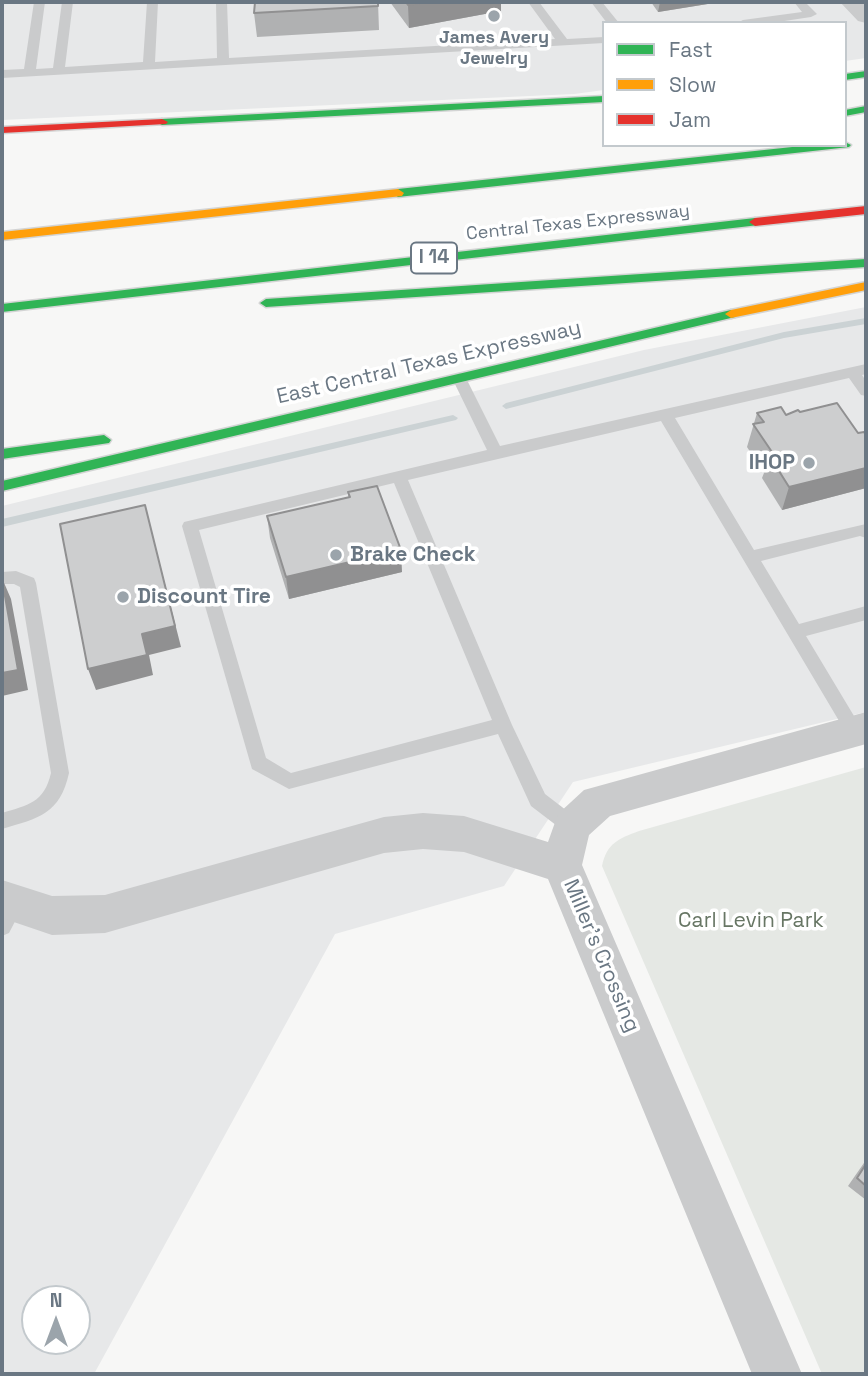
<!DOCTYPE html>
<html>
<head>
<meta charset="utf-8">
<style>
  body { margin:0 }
  #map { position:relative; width:868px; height:1376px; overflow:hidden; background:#f7f7f6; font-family:"Space Grotesk",sans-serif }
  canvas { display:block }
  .frame { position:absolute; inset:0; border:4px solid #6a7783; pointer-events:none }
  .legend { position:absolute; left:602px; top:21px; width:245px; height:126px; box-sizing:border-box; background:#fff; border:2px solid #c3c9cd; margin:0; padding:9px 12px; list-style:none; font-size:21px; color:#6a7783 }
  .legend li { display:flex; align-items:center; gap:14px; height:35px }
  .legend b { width:35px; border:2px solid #c3c9cd }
  .north { position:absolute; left:21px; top:1285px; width:70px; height:70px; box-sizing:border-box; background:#fff; border:2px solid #c3c9cd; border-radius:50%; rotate:0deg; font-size:19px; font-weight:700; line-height:28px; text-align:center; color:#6a7783 }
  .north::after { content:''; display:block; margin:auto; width:24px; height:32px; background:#9ba4ab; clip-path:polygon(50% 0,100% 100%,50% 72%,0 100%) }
</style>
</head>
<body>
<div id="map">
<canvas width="868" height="1376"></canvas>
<div class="frame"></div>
<ul class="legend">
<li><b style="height:9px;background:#30b455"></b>Fast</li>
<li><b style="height:9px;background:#ff9f0a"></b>Slow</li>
<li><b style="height:9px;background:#e5322d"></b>Jam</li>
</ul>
<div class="north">N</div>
</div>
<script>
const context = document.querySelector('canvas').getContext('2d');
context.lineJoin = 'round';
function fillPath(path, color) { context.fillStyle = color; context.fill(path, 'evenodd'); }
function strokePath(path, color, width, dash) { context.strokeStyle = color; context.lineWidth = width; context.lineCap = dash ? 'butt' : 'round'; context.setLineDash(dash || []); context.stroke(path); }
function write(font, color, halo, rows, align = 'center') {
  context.font = font + ' "Space Grotesk",sans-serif'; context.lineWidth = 7; context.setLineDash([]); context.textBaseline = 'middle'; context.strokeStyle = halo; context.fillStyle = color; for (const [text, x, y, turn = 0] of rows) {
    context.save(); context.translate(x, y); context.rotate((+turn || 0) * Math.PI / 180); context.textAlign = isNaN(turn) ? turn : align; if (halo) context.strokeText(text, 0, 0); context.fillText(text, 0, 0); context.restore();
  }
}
const built = new Path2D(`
  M2,2H866V58L845,61V23H604V90L574,94L2,120Z
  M866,307V712L573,782L504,886L335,934L94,1374H2V506L644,350ZM35,1299H77V1341H35Z`);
const green = new Path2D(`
  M866,767V1374H822L602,866C607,843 618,839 639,831Z`);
const stream = new Path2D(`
  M866,318V324L784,338L506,409L502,406L506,403L784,332Z
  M453,415L458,418L456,420L2,527V519Z`);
const lane = new Path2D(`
  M34,2H45L36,69L53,68L62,2H73L65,67L143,62L147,2H158L155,62L217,58L216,2H227L229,58L555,39L528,2H539L567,39L604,37V43L2,78V70L24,69Z
  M591,2H602L619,23H607Z
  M794,2H805L817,14L811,17L771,23H737L743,20L802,12Z
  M866,364V374L862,375L866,381V396L861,395L849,378L675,418L754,550L866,524V538L860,536L761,561L799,624L866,606V620L806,636L863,731L860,736L854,739L848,736L661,421L408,480L512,725L545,794L579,820L581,826L579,832L572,834L565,832L531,806L498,734L289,789L252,769L182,526L184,522L487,450L452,378L459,373L466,378L500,446ZM394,483L492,720L291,773L266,758L199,530Z
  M16,571L34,578L36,583L69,773C60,814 39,818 2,829V813C28,805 44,803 51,773L20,587L14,584H2V572Z
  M14,895L21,898L24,904L9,933L2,936V908L7,898Z`);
const street = new Path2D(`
  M840,2H865L866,23L858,21Z
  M866,712V744L610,816L589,835L582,865L802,1374H752L548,879L464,852L423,849L384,853L105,933L52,935L2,918V880L52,896L105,895L384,817L423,813L464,816L548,842L558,814L584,790Z`);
const fast = new Path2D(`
  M866,71V77L845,80V74Z
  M604,96V102L162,125L156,122L162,119Z
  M866,106V112L845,116V110Z
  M845,142L851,145L849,147L398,197L392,193L398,189L811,145H845Z
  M755,218L761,222L759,225L2,312V304Z
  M866,259V267L266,307L260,303L266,299Z
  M731,310L737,314L735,317L2,491V481Z
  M104,435L111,440L109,443L2,459V449Z`);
const slow = new Path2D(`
  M398,189L404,193L402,196L2,240V232Z
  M866,282V290L731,318L725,314L731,310Z`);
const jam = new Path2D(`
  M162,119L168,122L166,124L2,133V127Z
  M866,206V214L755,226L749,222L755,218Z`);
const wall = new Path2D(`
  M378,2L379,30L257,37L254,13Z
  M390,2H501V11L409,28Z
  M651,2H720L658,12Z
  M800,412L866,435V488L782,510L762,478L764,473L747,447L757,413L786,415Z
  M348,492L402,572L289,599L270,538L267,516L348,497Z
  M866,1160V1200L848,1186Z`);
const shadedWall = new Path2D(`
  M426,2H501V11L409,28L408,5Z
  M660,2H720L658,12Z
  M866,468V488L782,510L789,487Z
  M145,505L181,647L149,655L153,675L96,690L88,669L142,634Z
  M401,550L402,572L289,599L286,577Z
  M2,578L11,599L28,690L2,696Z`);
const building = new Path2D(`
  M255,2H378V6L254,13Z
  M406,2H426L408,5Z
  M837,403L858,433L864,432L866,435V468L789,487L769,455H774L753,424L764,422L757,413L781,407L786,415L798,410L800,412Z
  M377,486L401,550L286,577L267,516L350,497L348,492Z
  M145,505L175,626L142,634L147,655L88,669L60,524Z
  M2,579L18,670L2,673Z
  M866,1164V1186L857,1178Z`);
const markers = [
  [494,16,7,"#9ba4ab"],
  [809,463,7,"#9ba4ab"],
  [336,555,7,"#9ba4ab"],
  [123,597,7,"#9ba4ab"]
];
const farPoinames = [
  ["James Avery",494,38],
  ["Jewelry",494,59]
];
const farStreetnames = [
  ["Central Texas Expressway",578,223,-6]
];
const shields = [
  [434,258,46]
];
const shieldNames = [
  ["I 14",434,258]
];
const streetNames = [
  ["East Central Texas Expressway",429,363,-13],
  ["Miller's Crossing",601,956,67]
];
const poiNames = [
  ["IHOP",795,463,"right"],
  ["Brake Check",350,555],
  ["Discount Tire",137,597]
];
const parkNames = [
  ["Carl Levin Park",751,921]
];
fillPath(built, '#e7e8e9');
fillPath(green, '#e5e8e4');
fillPath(stream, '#cbd2d4');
strokePath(fast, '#d3d4d4', 3);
strokePath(slow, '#d3d4d4', 3);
strokePath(jam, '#d3d4d4', 3);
fillPath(lane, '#cacbcc');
fillPath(street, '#cacbcc');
fillPath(fast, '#30b455');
fillPath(slow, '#ff9f0a');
fillPath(jam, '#e5322d');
fillPath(wall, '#b0b1b2');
fillPath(shadedWall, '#909091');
fillPath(building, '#cdcecf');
strokePath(building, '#909091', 2);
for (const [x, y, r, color] of markers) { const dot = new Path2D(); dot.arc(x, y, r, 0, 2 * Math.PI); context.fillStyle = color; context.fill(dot); strokePath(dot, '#fff', 2.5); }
write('bold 18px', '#6a7783', '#fff', farPoinames);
write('18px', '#6a7783', '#fff', farStreetnames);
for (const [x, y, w] of shields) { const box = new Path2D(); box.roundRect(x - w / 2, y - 15.5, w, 31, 5); context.fillStyle = '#fff'; context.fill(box); strokePath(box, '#6a7783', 2); }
write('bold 19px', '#6a7783', null, shieldNames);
write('21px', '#6a7783', '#fff', streetNames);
write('bold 21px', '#6a7783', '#fff', poiNames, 'left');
write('21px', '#677664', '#fff', parkNames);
</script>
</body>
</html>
